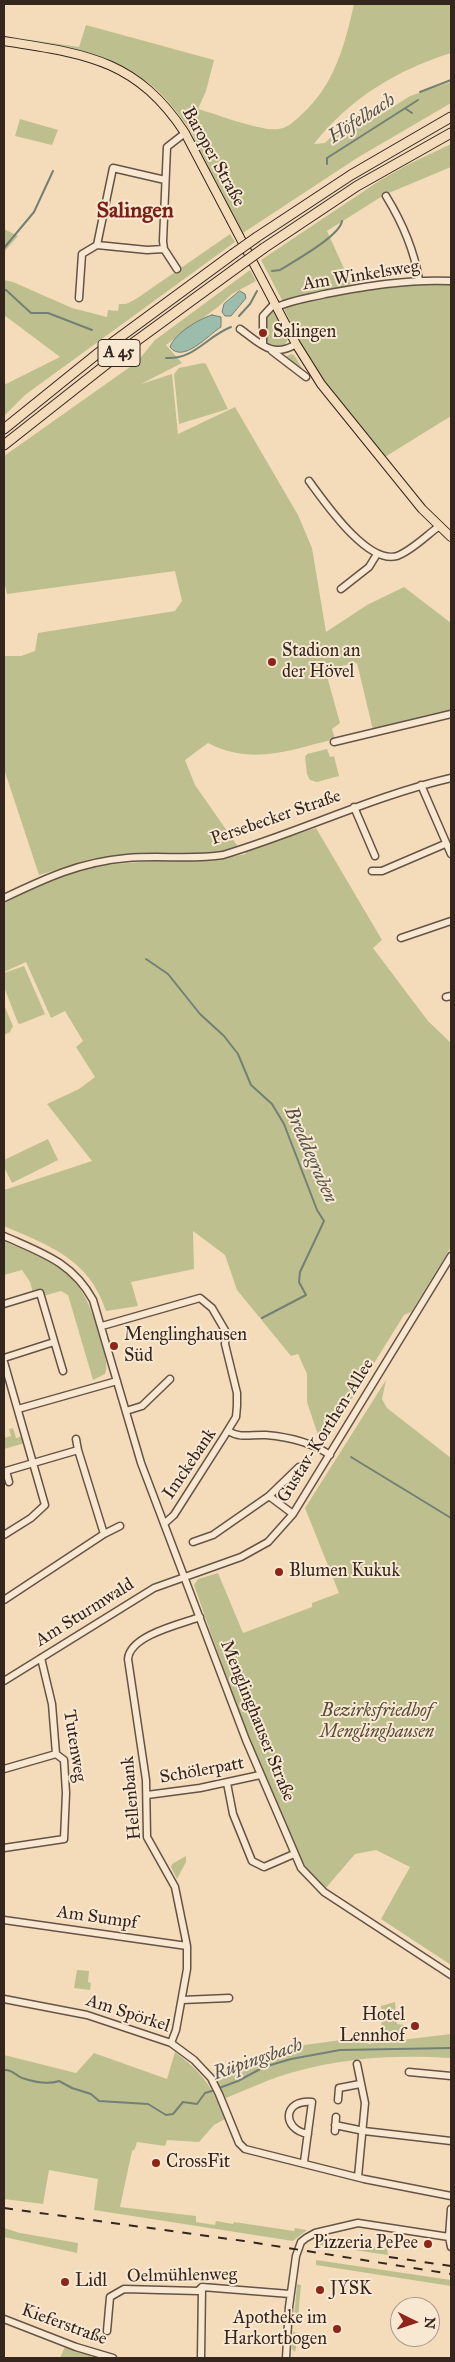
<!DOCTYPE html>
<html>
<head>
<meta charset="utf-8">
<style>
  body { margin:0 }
  #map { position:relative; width:455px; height:2362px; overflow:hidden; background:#f4dcba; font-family:"IM FELL Great Primer",serif }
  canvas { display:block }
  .frame { position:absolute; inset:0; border:5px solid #35251f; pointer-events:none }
  .north { position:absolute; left:390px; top:2297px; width:50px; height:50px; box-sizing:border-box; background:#f8e8d2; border:1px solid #aa9a8a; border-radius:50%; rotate:94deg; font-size:14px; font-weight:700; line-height:20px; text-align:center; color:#35251f }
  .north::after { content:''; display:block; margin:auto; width:18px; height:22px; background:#8f2418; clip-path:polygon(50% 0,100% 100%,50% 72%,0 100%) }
</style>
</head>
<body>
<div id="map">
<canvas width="455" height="2362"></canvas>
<div class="frame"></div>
<div class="north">N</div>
</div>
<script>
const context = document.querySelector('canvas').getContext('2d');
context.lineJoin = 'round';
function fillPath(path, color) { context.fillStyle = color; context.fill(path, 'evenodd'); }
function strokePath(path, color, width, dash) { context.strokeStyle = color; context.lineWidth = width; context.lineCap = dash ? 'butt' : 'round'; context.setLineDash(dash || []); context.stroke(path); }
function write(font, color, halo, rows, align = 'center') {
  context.font = font + ' "IM FELL Great Primer",serif'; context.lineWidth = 4; context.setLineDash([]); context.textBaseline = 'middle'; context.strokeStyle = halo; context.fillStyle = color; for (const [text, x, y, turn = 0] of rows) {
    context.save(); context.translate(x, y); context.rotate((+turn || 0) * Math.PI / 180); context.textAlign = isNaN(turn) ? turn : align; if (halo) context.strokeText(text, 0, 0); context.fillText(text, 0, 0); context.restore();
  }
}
const green = new Path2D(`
  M354,4H451V53C397,70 350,98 314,144L325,143L343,125L372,120L410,96L451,82V103L357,158L243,233L194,140C194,133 184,122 179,115C134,53 73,48 4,36L79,47L86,25L214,60L206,91L198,109C216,114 262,132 279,129C287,128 295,121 301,115C334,86 345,45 354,4Z
  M20,119L58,130L52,145L15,136Z
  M451,144V167L384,195L327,231L352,286L283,302L261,260L379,181L409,164Z
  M4,229L18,236L4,252Z
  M230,234L235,242L25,395L4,416V385L60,357L4,315V280L13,282L72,308L107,317L108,310L118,311L119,304H126L136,299Z
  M250,270L256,281L232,294L218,307L166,345L182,363L141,384L172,374L178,434L235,407L298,515L312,548L326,632L367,605L404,587L451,623V711L373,730L357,663L325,669L340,723L332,729L335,739C290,750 252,766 208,743L185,760L195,785L239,848L214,855L116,856L89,860L39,875L4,769V656H21L35,651L38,633L175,611L182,601L175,571L7,594L4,580V456L137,362L155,340Z
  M418,282L451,284V416L385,457L330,390L303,347L283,307L295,303Z
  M270,311L275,313L288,339L283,348L272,347L266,341V316Z
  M291,354L294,355L305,373L285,357Z
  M203,363L206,364L228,409L179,424L174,374L179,368Z
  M327,749L330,757L334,756L339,776L317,782L310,780L307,774L305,757L307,754Z
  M316,828L382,940L373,948L428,1021L451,1043V1247L411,1312L404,1315L330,1434L324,1438L318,1435L307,1402V1374L298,1354L291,1356L237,1290L225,1255L193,1231L194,1269L131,1282L138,1306L106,1311C89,1259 50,1246 4,1226V1190L92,1161L47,1104L79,1089L95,1077L76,1047L83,1041L65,1011L51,1018L26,962L4,972V901L69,872L93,866L151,861H211L246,854L245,851Z
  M24,966L45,1014L20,1024L18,1023L4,987V973Z
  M4,1005L13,1026L10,1032L4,1035Z
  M48,1139L58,1160L12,1183L4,1167V1160Z
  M4,1241C63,1267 83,1272 100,1339C103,1350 109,1365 105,1374L93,1380L68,1295L61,1291L43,1296L33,1293L30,1282L22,1270L4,1275Z
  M386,1380L382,1399L387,1408L451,1458V1965L381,1919L410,1867L376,1850L355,1854L325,1889C299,1867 288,1831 275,1800C245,1729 219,1657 194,1585L198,1579L218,1573L243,1633L312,1607V1603L339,1593L305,1508Z
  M13,1428L16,1438L23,1436L25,1443L4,1449V1438L11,1436L9,1429Z
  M186,1856V1862L177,1879L171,1867L172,1864Z
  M77,1970L89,1971L88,1982L91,1983L90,1990L74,1988Z
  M395,2002L397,2024L404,2025L407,2035L400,2036L401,2040L451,2034V2058C395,2055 349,2057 294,2072C271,2078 248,2089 226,2098L214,2076L262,2056L304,2045L356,2038L369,2044L382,2041L381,2006Z
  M175,2052C204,2074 212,2087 225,2119L214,2125L199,2142L167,2140L165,2146L137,2142L135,2149L132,2151L120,2207L196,2216V2222L215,2225L216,2221L233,2224L234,2222L294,2231L295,2228L307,2230L293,2241L94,2210L98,2179L49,2170L43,2204L4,2199V2055L76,2073L94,2053L167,2079Z
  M4,2228L20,2233L78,2243L77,2253L4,2237Z
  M324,2242L387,2248L388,2255L313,2244Z
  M316,2260L451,2280V2286L316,2265Z
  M297,2284L301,2285L298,2318L294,2317Z
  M293,2332L299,2333L295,2352L292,2349Z
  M66,2344L95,2358H60Z`);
const water = new Path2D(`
  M240,291L245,294L246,298L231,316H225L222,312L224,304Z
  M212,315L221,317V327C208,335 183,364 170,347C175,333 199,319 212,315Z`);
const stream = new Path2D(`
  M420,92L451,80
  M406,109L412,113
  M327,164V158L418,100
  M4,248L34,212L53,171
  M272,271L280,270C294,261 340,236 342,221
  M4,290H6L31,313H48L92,330
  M239,316L250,304L257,291
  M166,358C194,360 207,336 231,327
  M146,959L168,974L200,1014L224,1036L238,1054L251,1085L272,1104L284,1124L317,1210L324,1221L300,1272L299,1282L306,1295L262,1318
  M351,1457L451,1518
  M4,2070C12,2069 15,2075 22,2078C34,2082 48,2085 59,2081L72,2088L91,2094L99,2101L148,2104L166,2115L173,2114L183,2102L197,2104L205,2093L215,2090
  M219,2088L238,2081L264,2067L291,2059L340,2050L451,2048`);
const minor = new Path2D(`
  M386,196C402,222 414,249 419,280
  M97,245L113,168L165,180
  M177,269L164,249L163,241L167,147L185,133
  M79,298L82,254L97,245L147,250L164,249
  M277,307C292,300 309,298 325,294C367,286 409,279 451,281
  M240,329C260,343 272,359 296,344
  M263,344V316L275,303
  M272,351L306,377
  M309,481C324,501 367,565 397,556C411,551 426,536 438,527
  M341,589L369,567L377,554
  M334,742L451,714
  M421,785L451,854
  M354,807L375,856
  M372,871H382L445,844
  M4,898C46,878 80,862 127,858C159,855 192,860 223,855C300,832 373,796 451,778
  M401,938L451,921
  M446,997L451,996
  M4,1236C42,1253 72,1262 93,1300L141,1463L246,1740L301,1868L324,1892L451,1975
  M4,1304L40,1293L63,1371
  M102,1326L200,1298L212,1308L226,1332L225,1344L237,1393V1406L236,1417L225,1435L174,1515L165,1523
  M4,1358L54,1342
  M4,1362L45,1505L31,1518L4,1535
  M18,1409L117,1381
  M126,1411L142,1406L170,1379
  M228,1431C241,1439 252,1434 266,1435C289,1437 311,1442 330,1455
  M76,1439L78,1450
  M293,1514L269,1496L299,1467
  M104,1534L120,1526
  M193,1542L213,1535L269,1496
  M4,1600L104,1534L78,1450L6,1471L9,1482
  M4,1681L154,1588L241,1557L268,1542L293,1514L451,1256
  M4,1769L56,1754
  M227,1783L233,1814L252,1861L264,1867L294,1854
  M147,1795L200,1788L260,1775
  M4,1848L64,1839L66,1793L64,1760L56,1754L52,1704L41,1658
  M4,1920L187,1946
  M4,1999L87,2015L171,2043L194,2060L211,2078L219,2094L239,2143L245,2149L364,2179L451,2196
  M182,2000L229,1998
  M171,2043L176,2030L187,1969V1946L175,1887L147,1837L146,1780L128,1659C130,1635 181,1624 200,1617
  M357,2064L365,2103L358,2177
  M409,2072L451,2076
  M338,2100L339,2088L360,2084
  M335,2125L364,2131L451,2141
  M335,2131L336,2117
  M304,2162L312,2102C283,2099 281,2129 308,2134
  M451,2209L449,2237L451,2247
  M4,2319L76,2347L113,2358
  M107,2331L110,2297L124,2289L198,2291L202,2287L290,2294
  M201,2358L202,2287
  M286,2358L289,2307L296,2256L301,2242L306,2238L315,2233L358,2223L449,2237`);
const major = new Path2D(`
  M4,41C86,54 136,59 185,133L296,344L321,384L422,509L451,537`);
const highway = new Path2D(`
  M257,237L351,175L451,117
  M264,248L357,186L451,133
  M4,429L97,354L233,254
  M4,445L132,344L239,266`);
const rail = new Path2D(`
  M4,2208L244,2241L451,2274
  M389,2257L451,2266`);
const highwayBridge = new Path2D(`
  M233,254L257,237
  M239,266L264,248`);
const markers = [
  [263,333,5,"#8f2418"],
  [272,662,5,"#8f2418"],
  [114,1346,5,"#8f2418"],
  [279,1572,5,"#8f2418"],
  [415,2026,5,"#8f2418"],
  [156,2163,5,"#8f2418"],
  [428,2244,5,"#8f2418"],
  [65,2282,5,"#8f2418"],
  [320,2290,5,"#8f2418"],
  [337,2329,5,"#8f2418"]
];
const shields = [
  [119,353,42]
];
const shieldNames = [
  ["A 45",119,353]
];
const streetNames = [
  ["Baroper Straße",213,157,61],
  ["Am Winkelsweg",361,276,-9],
  ["Persebecker Straße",276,818,-19],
  ["Gustav-Korthen-Allee",326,1431,-58],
  ["Imckebank",190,1464,-56],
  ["Am Sturmwald",85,1613,-32],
  ["Menglinghauser Straße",257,1721,68],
  ["Tutenweg",74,1746,81],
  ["Schölerpatt",202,1771,-10],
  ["Hellenbank",132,1798,-95],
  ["Am Sumpf",97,1918,8],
  ["Am Spörkel",128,2014,18],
  ["Oelmühlenweg",182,2276,-1],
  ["Kieferstraße",64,2325,20]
];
const poiNames = [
  ["Salingen",273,333],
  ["Stadion an",282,652],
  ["der Hövel",282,673],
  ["Menglinghausen",124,1336],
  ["Süd",124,1357],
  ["Blumen Kukuk",289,1572],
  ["Hotel",405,2016,"right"],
  ["Lennhof",405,2037,"right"],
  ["CrossFit",166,2163],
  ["Pizzeria PePee",418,2244,"right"],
  ["Lidl",75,2282],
  ["JYSK",330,2290],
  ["Apotheke im",327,2319,"right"],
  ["Harkortbogen",327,2340,"right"]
];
const parkNames = [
  ["Bezirksfriedhof",377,1712],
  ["Menglinghausen",377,1733]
];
const waterNames = [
  ["Höfelbach",362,119,-33],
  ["Breddegraben",310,1155,66],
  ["Rüpingsbach",258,2060,-19]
];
const districtNames = [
  ["Salingen",135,212]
];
fillPath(green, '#bdc08e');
fillPath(water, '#9cbcac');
strokePath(water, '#738074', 1);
strokePath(stream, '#738074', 2);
strokePath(minor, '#655346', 9);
strokePath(major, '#35251f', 10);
strokePath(highway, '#35251f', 11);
strokePath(minor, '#f8e8d2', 6);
strokePath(major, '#f4dcba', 8);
strokePath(highway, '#f4dcba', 9);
strokePath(rail, '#35251f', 2, [9, 9]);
strokePath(highwayBridge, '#35251f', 11, []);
strokePath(highwayBridge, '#f4dcba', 9);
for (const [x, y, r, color] of markers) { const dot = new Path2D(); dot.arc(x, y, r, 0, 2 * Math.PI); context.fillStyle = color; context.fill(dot); strokePath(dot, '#f8e8d2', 2); }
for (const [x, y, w] of shields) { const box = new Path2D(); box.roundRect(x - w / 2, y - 13.5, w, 27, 4); context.fillStyle = '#f8e8d2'; context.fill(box); strokePath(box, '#35251f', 1); }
write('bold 16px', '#35251f', null, shieldNames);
write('18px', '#35251f', '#f8e8d2', streetNames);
write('18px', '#35251f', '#f8e8d2', poiNames, 'left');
write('italic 18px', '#574c3b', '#f8e8d2', parkNames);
write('italic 19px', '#545249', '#f8e8d2', waterNames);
write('bold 22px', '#7a1f14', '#f8e8d2', districtNames);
</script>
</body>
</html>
